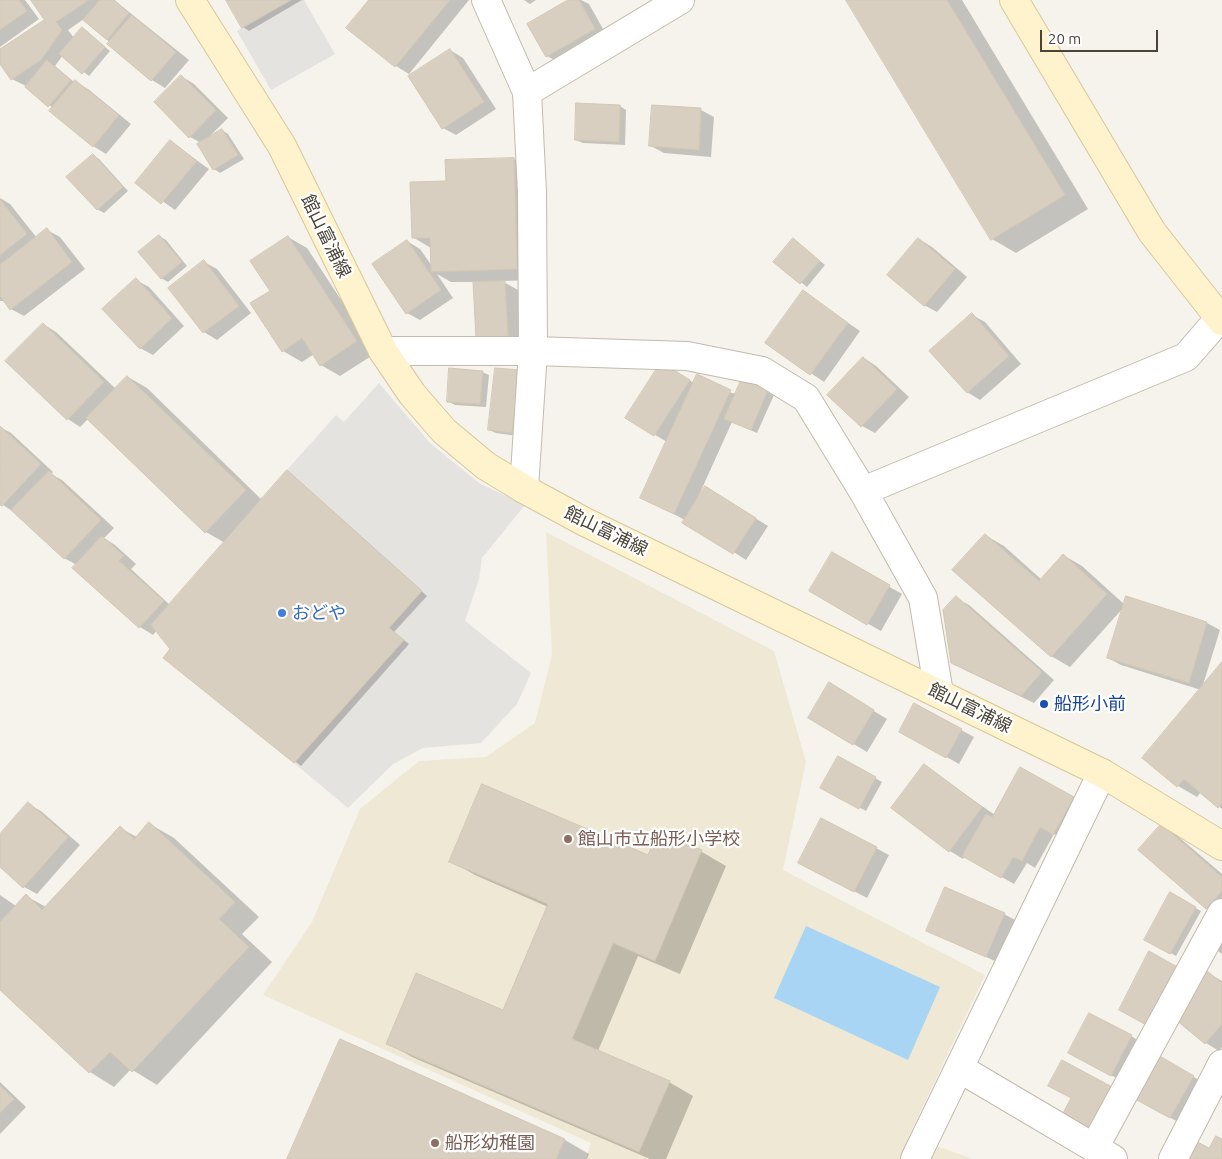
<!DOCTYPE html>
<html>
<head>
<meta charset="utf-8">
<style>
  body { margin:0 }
  #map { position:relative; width:1222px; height:1159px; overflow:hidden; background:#f6f3ec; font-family:Ubuntu,sans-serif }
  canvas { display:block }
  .scale { position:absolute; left:1040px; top:30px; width:118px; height:22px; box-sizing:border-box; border:2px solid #4b4438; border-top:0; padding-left:6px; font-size:15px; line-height:18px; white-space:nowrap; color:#4b4438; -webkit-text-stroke:4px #fff; paint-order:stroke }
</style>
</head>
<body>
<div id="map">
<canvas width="1222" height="1159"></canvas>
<div class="scale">20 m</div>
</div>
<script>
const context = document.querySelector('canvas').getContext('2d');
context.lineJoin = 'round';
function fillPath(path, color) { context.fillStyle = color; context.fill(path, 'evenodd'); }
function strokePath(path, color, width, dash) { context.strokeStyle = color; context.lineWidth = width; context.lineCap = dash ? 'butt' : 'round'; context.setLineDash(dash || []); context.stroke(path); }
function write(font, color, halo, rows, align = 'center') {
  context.font = font + ' Ubuntu,"Noto Sans JP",sans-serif'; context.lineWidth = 4.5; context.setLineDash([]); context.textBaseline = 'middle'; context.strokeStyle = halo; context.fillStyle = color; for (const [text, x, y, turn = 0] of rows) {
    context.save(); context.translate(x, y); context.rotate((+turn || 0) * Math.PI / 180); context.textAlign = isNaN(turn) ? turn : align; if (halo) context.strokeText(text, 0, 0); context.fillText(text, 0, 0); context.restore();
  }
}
const education = new Path2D(`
  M546,532L774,651L806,762L783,870L985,975L909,1136L973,1159H586L591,1143L263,995L312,922L360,809L419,761L486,757L535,723L552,655Z`);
const parking = new Path2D(`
  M291,0H304L335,54L271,90L237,31Z
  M379,383L430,443L479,483L525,505L482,558L479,579L465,621L531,673L517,704L481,743L423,748L393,764L348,808L294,763L404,640L389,628L287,470L336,415L344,422Z`);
const water = new Path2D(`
  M806,926L940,987L908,1060L774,998Z`);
const shadow = new Path2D(`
  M0,0H25L39,19L0,47Z
  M32,0H114L189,60L165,88L152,80L84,19L68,30L74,38L82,28L110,51L89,76L63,55L55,66L74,82L88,89L131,124L106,154L93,146L53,108L26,86L12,79L0,61V51L46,20Z
  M227,0H302L249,31L243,27Z
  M371,0H469L409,74L396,66L348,28Z
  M524,0H536L530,4Z
  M571,0H581L589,4L607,36L560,63L547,56Z
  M847,0H962L1088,209L1016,253L992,239Z
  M450,50L463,58L496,109L456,135L443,128Z
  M181,76L194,84L228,118L210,136L222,130L228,134L244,159L220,173L214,169L201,143L190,137Z
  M620,106L626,110L625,145L583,143L576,140Z
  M653,106L701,110L714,117L711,157L664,153L651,146Z
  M171,142L209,169L175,210L137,183Z
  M93,155L99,159L128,191L104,213L97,209Z
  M514,159L533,170L536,280L502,281L518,290L521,343L477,337L474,282H451L437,274L453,298L420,320L407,313V241L420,249L432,266L431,248L414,238L447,182Z
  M0,198L10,204L37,238L47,230L60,237L85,269L24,316L11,309L5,301H0Z
  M159,236L166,240L187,266L168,282L161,278Z
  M288,237L307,248L376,353L340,376L321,365L314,354L302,362L283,351L271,291Z
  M793,239L825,265L807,287L775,262Z
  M919,239L932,247L967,277L937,312L924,305Z
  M204,262L217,269L251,313L217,340L204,332Z
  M136,280L149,287L184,326L153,355L140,348Z
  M803,292L860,331L824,382L766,343Z
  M972,315L985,322L1021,364L980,400L967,392Z
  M43,324L56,332L116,389L128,377L147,388L262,500L293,476L427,596L394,632L409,644L301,766L165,658L171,649L157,630L153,635L140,627L74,568L77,565L64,558L15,513L0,503V427L11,433L53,472L51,474L62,480L114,528L104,538L115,545L136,564L131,569L170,605L225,543L206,532L89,418L80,427L68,419Z
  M864,358L876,366L909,397L875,433L862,426Z
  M519,371L518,436L496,433L489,430Z
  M674,371L694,383L736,394L742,380L774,395L757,433L732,422L699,495H718L768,526L746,560L685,520L641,497L667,442L627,418Z
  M482,372L489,375L486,407L455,405L449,402Z
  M985,535L1004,546L1042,580L1063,555L1082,566L1125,605L1127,597L1207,623L1220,630L1202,688L1222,664V809L1201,792L1197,797L1178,786L1201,690L1121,665L1108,658L1124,607L1070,667L1051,656Z
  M832,554L902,594L881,631L810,591Z
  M956,598L969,605L1054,680L1034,703L965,670Z
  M842,692L887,719L867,752L810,718Z
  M961,730L974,737L959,764L900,731Z
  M839,758L882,782L866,811L822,787Z
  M924,766L995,815L1021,769L1086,806L1067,841L1054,834L1035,868L1027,863L1014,884L965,856L963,859L950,851L893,808Z
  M28,804L41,811L80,845L37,894L24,887L0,865V836Z
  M150,824L174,838L259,917L242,934L272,962L157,1085L131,1069L114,1087L90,1072L0,989V895L16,906L26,896L46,907L120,828L137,837Z
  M1161,825L1174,833L1222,874V913L1220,915L1207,908Z
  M659,833L702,852L726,866L680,974L638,956L598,1051L669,1082L693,1096L666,1159H650L412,1057L387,1043L503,1012L548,907L475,875L451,861L649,856Z
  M876,848L889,855L867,898L812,869Z
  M1170,894L1201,911L1176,956L1145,939Z
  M1004,914L1017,921L999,963L928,930Z
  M1222,940V954L1215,949Z
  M1207,972L1222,981V1047L1219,1051L1206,1043L1173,1016L1179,1005Z
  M1131,1036L1144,1044L1124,1082L1082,1060Z
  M341,1040L565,1140L589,1154L587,1159H288Z
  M1158,1057L1206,1084L1183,1125L1135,1097Z
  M0,1082L26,1107L0,1134Z`);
const building = new Path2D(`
  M0,0H19L27,11L0,30Z
  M31,0H89L56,22L62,30L41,60L11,80L0,64V49L44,20Z
  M100,0H114L129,13L107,40L83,20Z
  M226,0H291L242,28Z
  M369,0H450L395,67L346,28Z
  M568,0H579L595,29L546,57L527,24Z
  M846,0H947L1065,195L991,240Z
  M132,15L176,52L151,81L107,44Z
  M82,27L105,47L82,74L59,54Z
  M450,49L484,102L442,129L408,76Z
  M47,60L71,80L48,107L25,87Z
  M181,75L216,110L189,138L154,102Z
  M75,80L119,115L93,147L49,111Z
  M576,103L620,105L619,142L575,140Z
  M652,105L701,108L699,150L649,146Z
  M222,129L238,155L213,170L197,144Z
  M170,140L197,161L161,204L135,183Z
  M93,154L123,187L97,210L66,177Z
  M514,158L517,269L431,272L430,238H412L410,182L446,181L445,160Z
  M0,199L27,234L0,255Z
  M47,228L72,262L10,310L0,296V265Z
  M159,235L182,262L161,279L138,252Z
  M288,236L357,341L320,366L302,338L282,352L250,303L270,291L250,261Z
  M793,238L820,261L800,284L773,262Z
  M918,238L955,269L924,306L887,275Z
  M407,240L441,290L406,314L372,264Z
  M204,260L239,306L203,333L168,288Z
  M136,278L172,318L140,349L102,309Z
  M505,281L508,336L476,338L473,282Z
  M803,290L848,323L810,375L765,343Z
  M972,313L1009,356L967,393L929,351Z
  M43,323L104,382L67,420L5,361Z
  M863,357L897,389L861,427L827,395Z
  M661,362L690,380L654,436L625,418Z
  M449,368L483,371L480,404L447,402Z
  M495,368L520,370L512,433L488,430Z
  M697,374L731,390L674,514L640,498Z
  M127,376L246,490L205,533L86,418Z
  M742,378L768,390L751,430L724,419Z
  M0,426L41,464L2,506L0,505Z
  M287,470L422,591L389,628L404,640L294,763L163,658L170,649L151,625Z
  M49,471L101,520L64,559L11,510Z
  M705,486L756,518L733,554L682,523Z
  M985,534L1039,581L1063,554L1107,594L1051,657L952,570Z
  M102,536L124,556L119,561L164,601L139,628L72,568Z
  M832,552L890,585L867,625L809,591Z
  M956,596L1042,672L1021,696L951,663L943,610Z
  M1126,596L1207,622L1189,683L1107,658Z
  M1222,662V803L1218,808L1184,779L1177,787L1142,758Z
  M829,682L874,710L853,745L808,718Z
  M914,703L962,729L946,758L899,732Z
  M838,756L876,777L859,809L820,788Z
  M924,764L982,807L949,852L891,808Z
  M1020,767L1074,797L1053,835L1040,827L1022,861L1013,857L1001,878L962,856L986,814L992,817Z
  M482,784L648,855L658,832L702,850L655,961L613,943L572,1039L670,1081L639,1152L386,1044L416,973L503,1010L548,904L449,862Z
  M28,802L68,837L23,888L0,867V834Z
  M821,818L877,847L854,892L798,863Z
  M149,822L235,902L219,919L249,947L132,1072L110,1052L89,1073L0,990V922L26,894L42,910L120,826L134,839Z
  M1161,824L1222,877V891L1206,909L1138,850Z
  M945,887L1005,913L986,957L926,931Z
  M1170,892L1196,907L1170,954L1144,940Z
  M1149,951L1181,969L1150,1027L1119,1010Z
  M1207,971L1222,983V1024L1205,1044L1170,1015Z
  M1089,1013L1132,1035L1111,1076L1068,1053Z
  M340,1039L565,1139L556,1159H287Z
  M1158,1055L1194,1076L1170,1118L1133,1098Z
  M1062,1060L1114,1088L1090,1132L1061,1117L1071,1098L1048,1086Z
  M0,1086L14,1099L0,1113Z
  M1216,1136L1222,1139V1159H1182L1192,1139L1209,1148Z`);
const street = new Path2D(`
  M486,0L527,92L532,192L533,351L524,489
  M527,92L680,0
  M383,351H533L687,356L762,371L806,398L863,491L923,598L939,693
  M863,491L1186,357L1219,319
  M959,1068L1113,1159
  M1094,1148L1222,913
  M915,1159L1102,773
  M1173,1159L1222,1064`);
const secondary = new Path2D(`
  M190,0L282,146L383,351L412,394L444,431L486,466L524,489L585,522L1102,773L1222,846
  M1014,0L1152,232L1222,321`);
const markers = [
  [282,613,5,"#3f7fe0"],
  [1044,704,5,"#1a4fb4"],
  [568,839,5,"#8d6e63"],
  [435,1143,5,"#8d6e63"]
];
const streetNames = [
  ["館山富浦線",326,236,64],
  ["館山富浦線",606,531,26],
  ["館山富浦線",970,708,26]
];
const shopNames = [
  ["おどや",292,613]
];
const transitNames = [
  ["船形小前",1054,704]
];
const educationNames = [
  ["館山市立船形小学校",578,839],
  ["船形幼稚園",445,1143]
];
fillPath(education, '#efe8d5');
fillPath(parking, '#e5e3e0');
fillPath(water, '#a7d5f3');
fillPath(shadow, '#0003');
fillPath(building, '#d8cfc0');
strokePath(building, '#d4c7b3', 1);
strokePath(street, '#c2bbad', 30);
strokePath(secondary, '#d7c79a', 30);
strokePath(street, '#fff', 28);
strokePath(secondary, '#fff3cd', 28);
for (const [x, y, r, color] of markers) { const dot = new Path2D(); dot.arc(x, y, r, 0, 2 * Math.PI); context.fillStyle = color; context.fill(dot); strokePath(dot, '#fff', 2); }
write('18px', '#4b4438', '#fff', streetNames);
write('18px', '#366cbe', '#fff', shopNames, 'left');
write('18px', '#164399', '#fff', transitNames, 'left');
write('18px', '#785e54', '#fff', educationNames, 'left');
</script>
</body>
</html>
